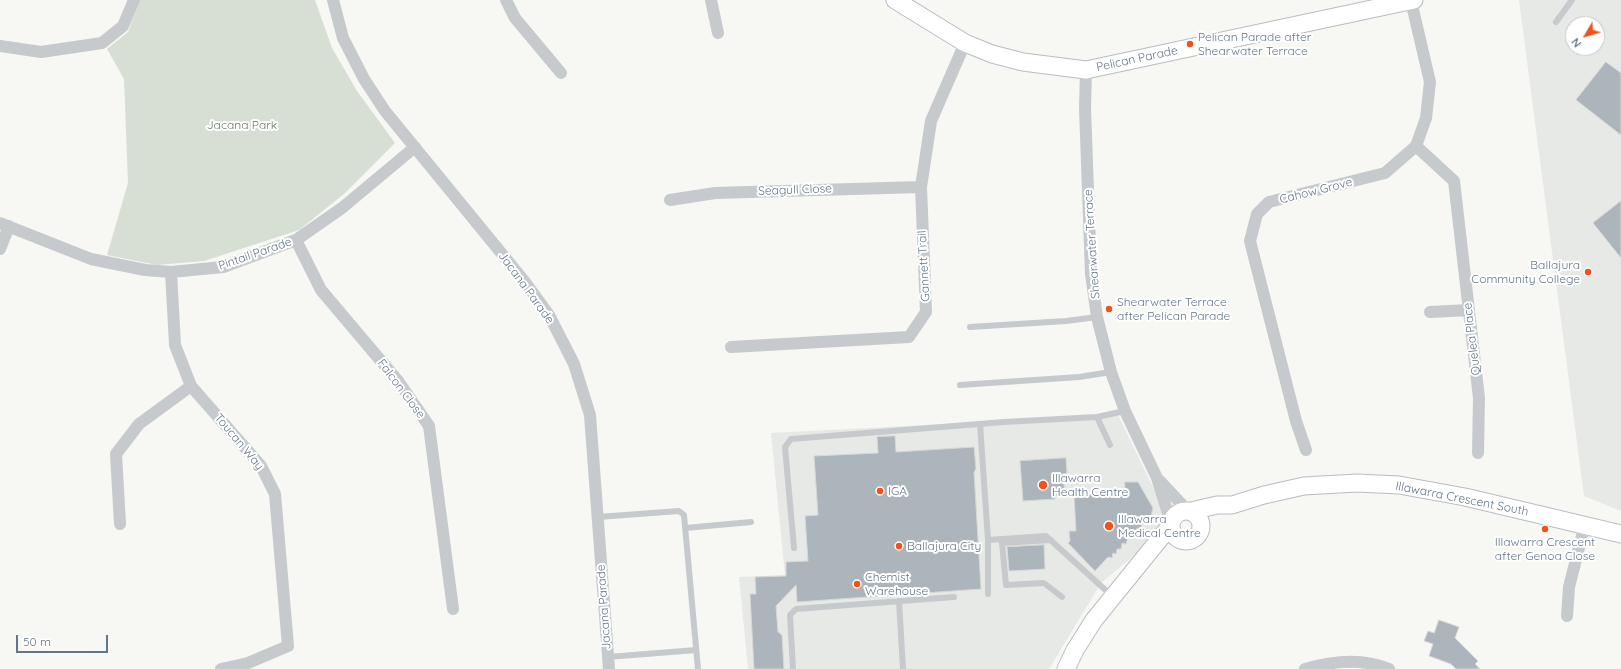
<!DOCTYPE html>
<html>
<head>
<meta charset="utf-8">
<style>
  body { margin:0 }
  #map { position:relative; width:1621px; height:669px; overflow:hidden; background:#f7f7f3; font-family:Quicksand,sans-serif }
  canvas { display:block }
  .north { position:absolute; left:1565px; top:16px; width:40px; height:40px; box-sizing:border-box; background:#fff; border:1px solid #c1c8cf; border-radius:50%; rotate:232deg; font-size:11px; font-weight:700; line-height:16px; text-align:center; color:#637687 }
  .north::after { content:''; display:block; margin:auto; width:14px; height:18px; background:#f35117; clip-path:polygon(50% 0,100% 100%,50% 72%,0 100%) }
  .scale { position:absolute; left:16px; top:635px; width:92px; height:18px; box-sizing:border-box; border:2px solid #637687; border-top:0; padding-left:5px; font-size:12px; line-height:14px; white-space:nowrap; color:#637687; -webkit-text-stroke:3px #fff; paint-order:stroke }
</style>
</head>
<body>
<div id="map">
<canvas width="1621" height="669"></canvas>
<div class="north">N</div>
<div class="scale">50 m</div>
</div>
<script>
const context = document.querySelector('canvas').getContext('2d');
context.lineJoin = 'round';
function fillPath(path, color) { context.fillStyle = color; context.fill(path, 'evenodd'); }
function strokePath(path, color, width, dash) { context.strokeStyle = color; context.lineWidth = width; context.lineCap = dash ? 'butt' : 'round'; context.setLineDash(dash || []); context.stroke(path); }
function write(font, color, halo, rows, align = 'center') {
  context.font = font + ' Quicksand,sans-serif'; context.lineWidth = 4; context.setLineDash([]); context.textBaseline = 'middle'; context.strokeStyle = halo; context.fillStyle = color; for (const [text, x, y, turn = 0] of rows) {
    context.save(); context.translate(x, y); context.rotate((+turn || 0) * Math.PI / 180); context.textAlign = isNaN(turn) ? turn : align; if (halo) context.strokeText(text, 0, 0); context.fillText(text, 0, 0); context.restore();
  }
}
const built = new Path2D(`
  M1519,0H1621V511L1584,496ZM1573,24H1597V48H1573Z
  M1118,415L1164,510L1158,536L1101,583L1049,669H748L739,577L785,575L771,433Z`);
const green = new Path2D(`
  M140,0H315L332,48L357,91L395,143L344,194L299,230L204,261L157,265L107,255L128,183L124,79L107,49L128,32Z`);
const building = new Path2D(`
  M1606,62L1621,73V135L1576,100Z
  M1621,201V258L1593,223Z
  M895,436L896,452L974,447L976,469L974,472L981,589L797,602L796,585L776,606L778,632L782,635L784,669H754L750,594H756L755,577L786,576V562L808,561L805,516L818,515L814,456L878,453L877,437Z
  M1066,458L1067,473L1063,474L1065,496H1055V499L1023,501L1020,461Z
  M1125,482H1138L1153,508L1150,520L1147,519L1146,524L1142,523L1141,529L1137,528V533H1133L1132,538L1128,537L1126,544L1122,543L1121,549H1117L1116,554L1113,553L1112,558L1108,557L1095,571L1068,543L1070,541L1069,531H1076L1074,495L1125,493Z
  M1044,545L1045,569L1009,571L1007,547Z
  M1439,620L1459,627L1455,638L1478,661L1475,664L1480,669H1456L1451,664L1429,656L1433,644L1424,641L1428,631L1434,633Z`);
const lane = new Path2D(`
  M1556,22L1572,0
  M970,327L1066,321L1097,317
  M960,385L1079,377L1111,372
  M1097,417L1110,445
  M980,424L988,540V594
  M598,517L679,511L684,515L698,669
  M685,528L751,522
  M988,540L1046,536L1112,596
  M1051,540L1002,543L1006,585L1044,583L1062,597
  M794,548L785,447L791,439L1004,422L1097,417L1125,411
  M899,601L903,669
  M608,657L696,650
  M793,669L790,615L796,609L954,597`);
const street = new Path2D(`
  M333,0L343,38L364,79L385,111L525,282L549,315L574,364L590,415L609,669
  M506,0L515,18L561,73
  M711,0L718,33
  M0,46L41,52L102,43L123,26L134,0
  M1086,70L1085,108L1091,274L1097,317L1111,372L1125,411L1157,478L1171,523
  M1416,146L1454,181L1479,398L1478,453
  M670,200L715,193L921,187
  M0,223L91,259L145,270L171,272L223,267L296,240L342,208L415,147
  M296,240L321,290L398,381L429,426L453,609
  M0,249L9,226
  M171,272L175,345L191,386L261,466L275,494L288,646L248,663L221,669
  M1430,312L1469,310
  M731,347L909,337L926,312L921,187L931,121L965,43
  M1306,450L1296,421L1250,241L1257,214L1269,202L1385,173L1416,146L1426,118L1430,82L1411,1
  M1160,481L1187,510
  M120,524L116,454L139,424L191,386
  M1567,616L1569,587L1585,524
  M1305,669C1332,661 1363,658 1389,669`);
const secondary = new Path2D(`
  M895,0L965,43L992,54L1023,62L1086,70L1414,0
  M1171 526a15 15 0 1 1 30 0a15 15 0 1 1-30 0Z
  M1191,511L1217,505H1232L1264,495L1304,486L1357,483L1399,485L1465,497L1621,534
  M1066,669L1075,650L1094,620L1171,525`);
const markers = [
  [1190,44,4,"#f35117"],
  [1588,272,4,"#f35117"],
  [1109,309,4,"#f35117"],
  [1043,485,5,"#f35117"],
  [880,491,4,"#f35117"],
  [1109,526,5,"#f35117"],
  [1545,529,4,"#f35117"],
  [899,546,4,"#f35117"],
  [857,584,4,"#f35117"]
];
const poiNames = [
  ["Pelican Parade after",1198,37],
  ["Shearwater Terrace",1198,51],
  ["Ballajura",1580,265,"right"],
  ["Community College",1580,279,"right"],
  ["Shearwater Terrace",1117,302],
  ["after Pelican Parade",1117,316],
  ["Illawarra",1052,478],
  ["Health Centre",1052,492],
  ["IGA",888,491],
  ["Illawarra",1118,519],
  ["Medical Centre",1118,533],
  ["Illawarra Crescent",1545,542,"center"],
  ["after Genoa Close",1545,556,"center"],
  ["Ballajura City",907,546],
  ["Chemist",865,577],
  ["Warehouse",865,591]
];
const streetNames = [
  ["Pelican Parade",1137,59,-12],
  ["Seagull Close",795,190,-2],
  ["Cahow Grove",1316,191,-14],
  ["Shearwater Terrace",1092,244,-94],
  ["Pintail Parade",255,254,-19],
  ["Gannett Trail",924,266,-93],
  ["Jacana Parade",526,288,54],
  ["Quelea Place",1472,339,-97],
  ["Falcon Close",401,389,53],
  ["Toucan Way",239,442,50],
  ["Illawarra Crescent South",1462,499,11],
  ["Jacana Parade",604,607,-94]
];
const parkNames = [
  ["Jacana Park",242,125]
];
fillPath(built, '#e7e9e6');
fillPath(green, '#d7dfd4');
fillPath(building, '#acb5bb');
strokePath(building, '#d8d8d6', 1);
strokePath(secondary, '#b8bdc2', 19);
strokePath(lane, '#c6cacd', 6);
strokePath(street, '#c6cacd', 12);
strokePath(secondary, '#fff', 17);
for (const [x, y, r, color] of markers) { const dot = new Path2D(); dot.arc(x, y, r, 0, 2 * Math.PI); context.fillStyle = color; context.fill(dot); strokePath(dot, '#fff', 1.5); }
write('12px', '#637687', '#fff', poiNames, 'left');
write('12px', '#637687', '#fff', streetNames);
write('12px', '#63795e', '#fff', parkNames);
</script>
</body>
</html>
